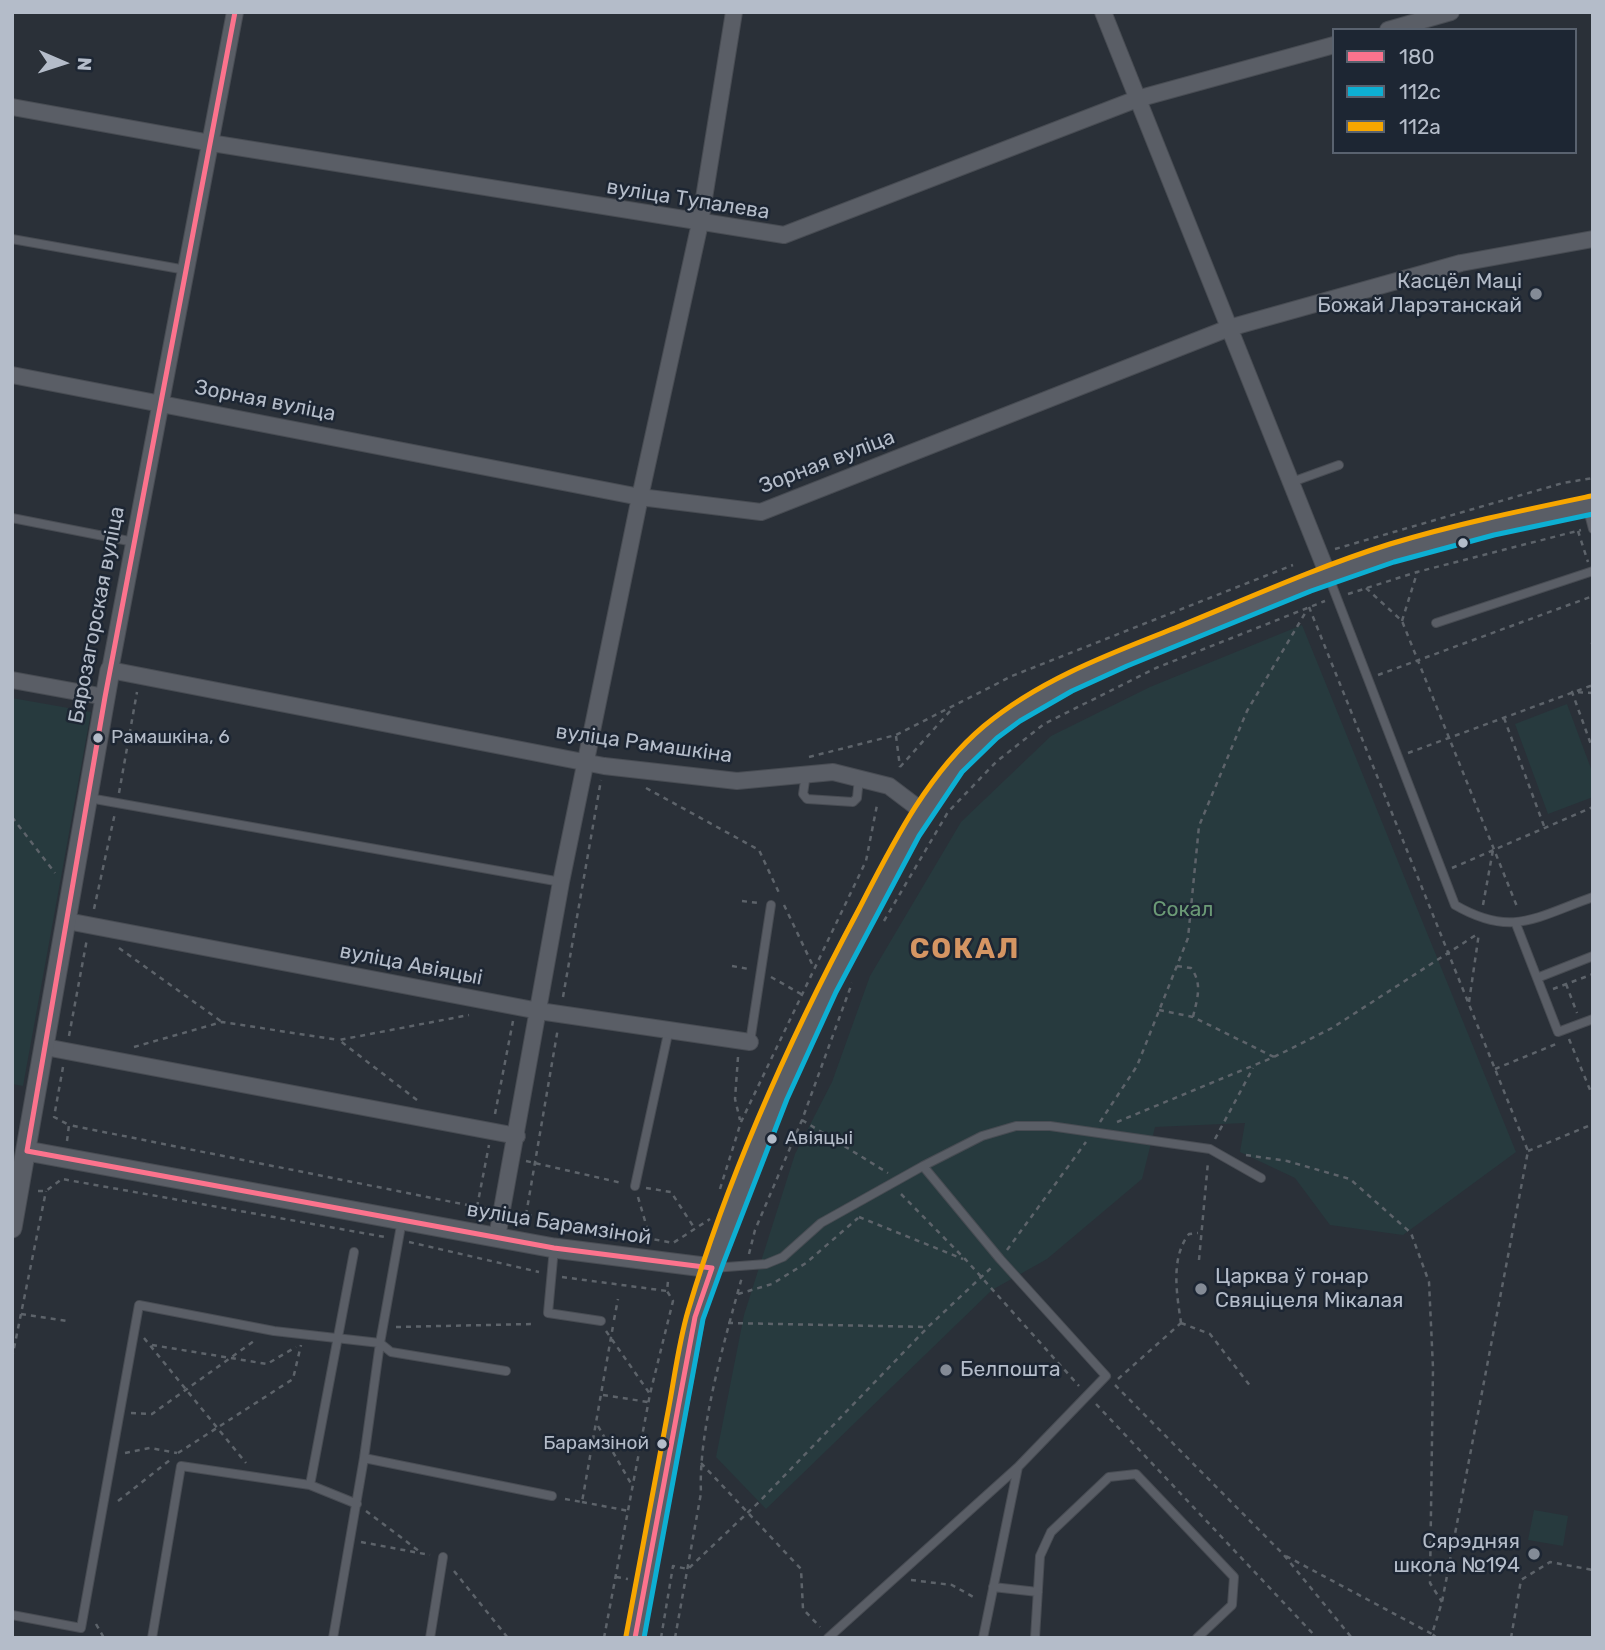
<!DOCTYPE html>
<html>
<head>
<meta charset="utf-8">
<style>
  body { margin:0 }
  #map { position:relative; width:1605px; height:1650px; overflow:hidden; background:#2a3038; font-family:Rubik,sans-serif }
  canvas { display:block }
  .frame { position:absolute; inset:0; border:14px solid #b4bcc9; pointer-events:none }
  .legend { position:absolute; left:1332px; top:28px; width:245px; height:126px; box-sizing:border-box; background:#1d2633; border:2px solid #59626f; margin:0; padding:9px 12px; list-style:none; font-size:21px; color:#b4bcc9 }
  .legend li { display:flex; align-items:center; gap:14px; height:35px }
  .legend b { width:35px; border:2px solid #59626f }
  .north { position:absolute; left:28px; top:28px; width:70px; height:70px; -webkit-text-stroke:5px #1d2633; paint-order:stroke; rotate:93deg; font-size:19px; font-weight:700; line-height:28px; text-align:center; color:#b4bcc9 }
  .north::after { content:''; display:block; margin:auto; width:24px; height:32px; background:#b4bcc9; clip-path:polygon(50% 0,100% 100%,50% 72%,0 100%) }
</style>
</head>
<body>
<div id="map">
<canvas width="1605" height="1650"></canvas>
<div class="frame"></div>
<ul class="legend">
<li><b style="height:9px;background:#fc738d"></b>180</li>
<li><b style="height:9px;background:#0dafd3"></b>112с</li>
<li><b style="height:9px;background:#f7a600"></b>112а</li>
</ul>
<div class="north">N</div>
</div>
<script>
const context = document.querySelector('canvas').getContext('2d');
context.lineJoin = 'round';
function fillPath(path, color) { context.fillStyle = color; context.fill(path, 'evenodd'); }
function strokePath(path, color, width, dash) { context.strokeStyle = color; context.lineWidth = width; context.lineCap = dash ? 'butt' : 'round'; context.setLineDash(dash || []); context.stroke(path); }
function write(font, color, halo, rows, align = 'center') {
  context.font = font + ' Rubik,sans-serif'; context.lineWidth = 5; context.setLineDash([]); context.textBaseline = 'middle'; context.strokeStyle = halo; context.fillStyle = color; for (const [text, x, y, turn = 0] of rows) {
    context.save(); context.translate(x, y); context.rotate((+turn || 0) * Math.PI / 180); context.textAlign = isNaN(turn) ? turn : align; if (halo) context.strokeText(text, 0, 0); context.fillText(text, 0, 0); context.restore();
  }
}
const green = new Path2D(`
  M1302,625L1516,1152L1403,1235L1330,1225L1295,1178L1240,1152L1245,1123L1155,1127L1142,1179L1047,1259L992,1290L766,1509L716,1457L744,1315L795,1154L832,1082L870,976L961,822L1051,736L1150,687Z
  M12,698L91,712L23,1086L12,1084Z
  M1567,704L1593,774V797L1548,814L1515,724Z
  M1534,1510L1568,1516L1563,1546L1528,1540Z`);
const path = new Path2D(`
  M1578,531L1588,562
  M1335,549L1563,483L1593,478
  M1366,588L1402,621L1518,909
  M1348,594L1417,572L1581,530
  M1309,607L1528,1151L1442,1602L1432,1634L1437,1638
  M1402,621L1417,573
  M1591,644L1593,643
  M1378,675L1593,596
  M1593,693L1572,692L1593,750
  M1504,718L1544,826
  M896,736L900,767
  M1408,753L1593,685
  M809,757L896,735L1012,676L1293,565
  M900,767L951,710
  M646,788L759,850L780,895
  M119,793L137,692
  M12,817L55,873
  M1452,868L1593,807
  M742,901L758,903
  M784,905L814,968
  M1483,905L1493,850
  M94,909L115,813
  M884,921L948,812L996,762L1044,724L1156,668L1325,601
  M119,948L222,1022
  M732,966L749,969
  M1177,966L1191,968C1203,984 1197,999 1193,1017
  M771,977L801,994
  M1566,984L1577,1013
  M1553,989L1593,974
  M563,997L601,780
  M1469,1002L1479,933
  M1159,1010L1193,1017L1274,1057
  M69,1036L87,939
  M1569,1039L1593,1097
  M134,1047L222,1022L339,1040
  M738,1057L735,1099L740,1120
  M63,1067L54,1117L69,1125
  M1495,1069L1556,1044
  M417,1100L339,1040L469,1015
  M495,1114L513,1021
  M802,1120L888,1173
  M1100,1122L1137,1066L1188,938L1199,826L1247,711L1307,610
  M1117,1122L1274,1057L1332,1028L1479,933
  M1215,1139L1253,1068
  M67,1141L69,1125L487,1209
  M1528,1151L1593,1124
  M1246,1155L1287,1161L1350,1179L1411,1233L1429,1282L1433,1368L1430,1583L1442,1602
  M526,1161L622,1183
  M646,1188L671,1192L695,1229
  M720,1189L741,1122L866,861L877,805
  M38,1191H46L62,1179L385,1237
  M901,1194L966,1260L1079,1386
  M638,1197L650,1238
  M477,1207L489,1145
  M517,1213L673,1243L710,1219
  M526,1215L558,1028
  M859,1217L963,1259
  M409,1242L539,1272
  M1007,1250L1086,1142
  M749,1254L755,1230L802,1120L852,983
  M1199,1260L1208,1162
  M562,1277L667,1291
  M738,1294L772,1284L806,1263L858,1218
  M21,1314L67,1321
  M614,1320L618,1299
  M728,1323L927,1327
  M1181,1323C1177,1295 1170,1258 1189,1234L1198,1233
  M1181,1323L1210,1334L1251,1387
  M396,1327L533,1324
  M606,1331L650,1394
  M144,1338L246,1463
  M152,1345L267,1364L296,1347
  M12,1358L46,1191
  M1118,1379L1181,1323
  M1115,1385L1283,1554L1352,1638
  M603,1395L648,1402
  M1096,1404L1317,1638
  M131,1413L152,1414L254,1341
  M598,1426L633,1487
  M125,1453L150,1448L177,1453
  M178,1453L293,1379L301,1345
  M701,1463L801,1569L803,1609L820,1627
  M565,1499L582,1502L613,1326
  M118,1501L170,1460
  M582,1502L629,1511
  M366,1511L419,1551
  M361,1542L430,1555
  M1286,1556L1432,1634L1431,1638
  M454,1571L508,1638
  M616,1577L628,1579
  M911,1580L952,1585L977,1599
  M96,1624L104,1638
  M604,1638L650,1394L673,1301L667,1291L668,1281
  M661,1638L673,1566L688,1569L759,1502L928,1327L991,1268
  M675,1638L701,1493C698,1430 725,1339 742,1277
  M1511,1638L1521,1580L1550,1562L1593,1570`);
const service = new Path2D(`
  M12,239L186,270
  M1292,482L1339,465
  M1587,506L1593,529
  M12,518L134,542
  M1328,575L1455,905C1512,938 1536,917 1593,897
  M1436,623L1593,571
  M806,774L803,794L807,799L853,802L857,798L859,778
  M89,798L561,882
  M1516,924L1558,1032L1593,1019
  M1537,978L1593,956
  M750,1042L771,905
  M923,1166L982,1136L1016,1126H1050L1210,1149L1261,1178
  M635,1186L669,1029
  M402,1220L380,1343L364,1458L552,1496
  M554,1248L548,1313L601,1321
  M713,1268L766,1264L783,1257L821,1223L923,1166L1000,1259L1106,1376L1018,1467L983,1638
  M310,1485L354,1252
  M993,1587L1038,1592
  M12,1615L81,1628L139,1305L274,1331L380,1343L391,1352L506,1371
  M152,1638L181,1466L310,1485L357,1504
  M333,1638L364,1458
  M430,1638L443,1557
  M828,1638L1018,1467
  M1035,1638L1040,1556L1051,1532L1109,1477L1136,1474L1234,1577L1232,1605L1197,1638`);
const minor = new Path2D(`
  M235,12L110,670L604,766L737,781L833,772L889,786L922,811
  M1103,12L1328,575
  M1388,30L1451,12
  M12,107L211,143L784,235L1137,99L1334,45
  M12,375L640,497L761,512L1229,328L1461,263L1593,239
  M12,680L105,697
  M67,921L539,1011L750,1042
  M45,1047L517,1136
  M497,1237L561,882L640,497L700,223L734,12`);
const tertiary = new Path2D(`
  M27,1151L554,1248L712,1268
  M12,1228L110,670
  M635,1638L695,1317C745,1169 807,1020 882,883C908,837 932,790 969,752C1025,694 1107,665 1180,635C1229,615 1277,595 1326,576C1411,543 1504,522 1593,505`);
const bus1 = new Path2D(`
  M235,12L105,697L27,1151L554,1248L712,1268L695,1317L635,1638`);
const bus2 = new Path2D(`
  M644,1638L703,1319L723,1264L787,1099L836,992L919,836L962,772L997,738L1020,721L1072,691L1127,666L1311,591L1394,562L1494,535L1593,514`);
const bus3 = new Path2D(`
  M626,1636C640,1563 654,1490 667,1417C674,1382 678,1345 688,1311C729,1173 791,1036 859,909C893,843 927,774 984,726C1039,680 1109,654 1175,628C1246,599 1317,567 1390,544C1456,524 1524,510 1591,496`);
const markers = [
  [1536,294,7,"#848b96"],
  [1463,543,6,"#b4bcc9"],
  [98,738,6,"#b4bcc9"],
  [772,1139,6,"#b4bcc9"],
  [1201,1289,7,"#848b96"],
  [946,1370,7,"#848b96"],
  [662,1444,6,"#b4bcc9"],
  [1534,1554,7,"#848b96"]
];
const busNames = [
  ["Рамашкіна, 6",111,738],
  ["Авіяцыі",785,1139],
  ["Барамзіной",649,1444,"right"]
];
const streetNames = [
  ["вуліца Тупалева",688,200,9],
  ["Зорная вуліца",265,401,11],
  ["Зорная вуліца",827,462,-21],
  ["Бярозагорская вуліца",97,615,-79],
  ["вуліца Рамашкіна",644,744,8],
  ["вуліца Авіяцыі",411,965,11],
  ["вуліца Барамзіной",559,1224,9]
];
const poiNames = [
  ["Касцёл Маці",1522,282],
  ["Божай Ларэтанскай",1522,306],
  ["Царква ў гонар",1215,1277,"left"],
  ["Свяціцеля Мікалая",1215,1301,"left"],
  ["Белпошта",960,1370,"left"],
  ["Сярэдняя",1520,1542],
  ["школа №194",1520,1566]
];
const parkNames = [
  ["Сокал",1183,910]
];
const districtNames = [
  ["СОКАЛ",965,950]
];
fillPath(green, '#273a3e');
strokePath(service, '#484c53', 10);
strokePath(minor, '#484c53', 18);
strokePath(tertiary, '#484c53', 21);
strokePath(path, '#5d636a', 2.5, [5, 5]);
strokePath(service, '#5a5e66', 8);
strokePath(minor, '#5a5e66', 16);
strokePath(tertiary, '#5a5e66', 19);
strokePath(bus1, '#fc738d', 5);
strokePath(bus2, '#0dafd3', 5);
strokePath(bus3, '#f7a600', 5);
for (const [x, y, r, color] of markers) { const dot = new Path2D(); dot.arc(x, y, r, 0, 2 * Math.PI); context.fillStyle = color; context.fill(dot); strokePath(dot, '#1d2633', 2.5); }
write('19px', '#b4bcc9', '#1d2633', busNames, 'left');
write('21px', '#b4bcc9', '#1d2633', streetNames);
write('21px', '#b4bcc9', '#1d2633', poiNames, 'right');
write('21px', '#6b9a76', '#1d2633', parkNames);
context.letterSpacing = '2px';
write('bold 28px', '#d59563', '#1d2633', districtNames);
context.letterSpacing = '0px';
</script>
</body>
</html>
